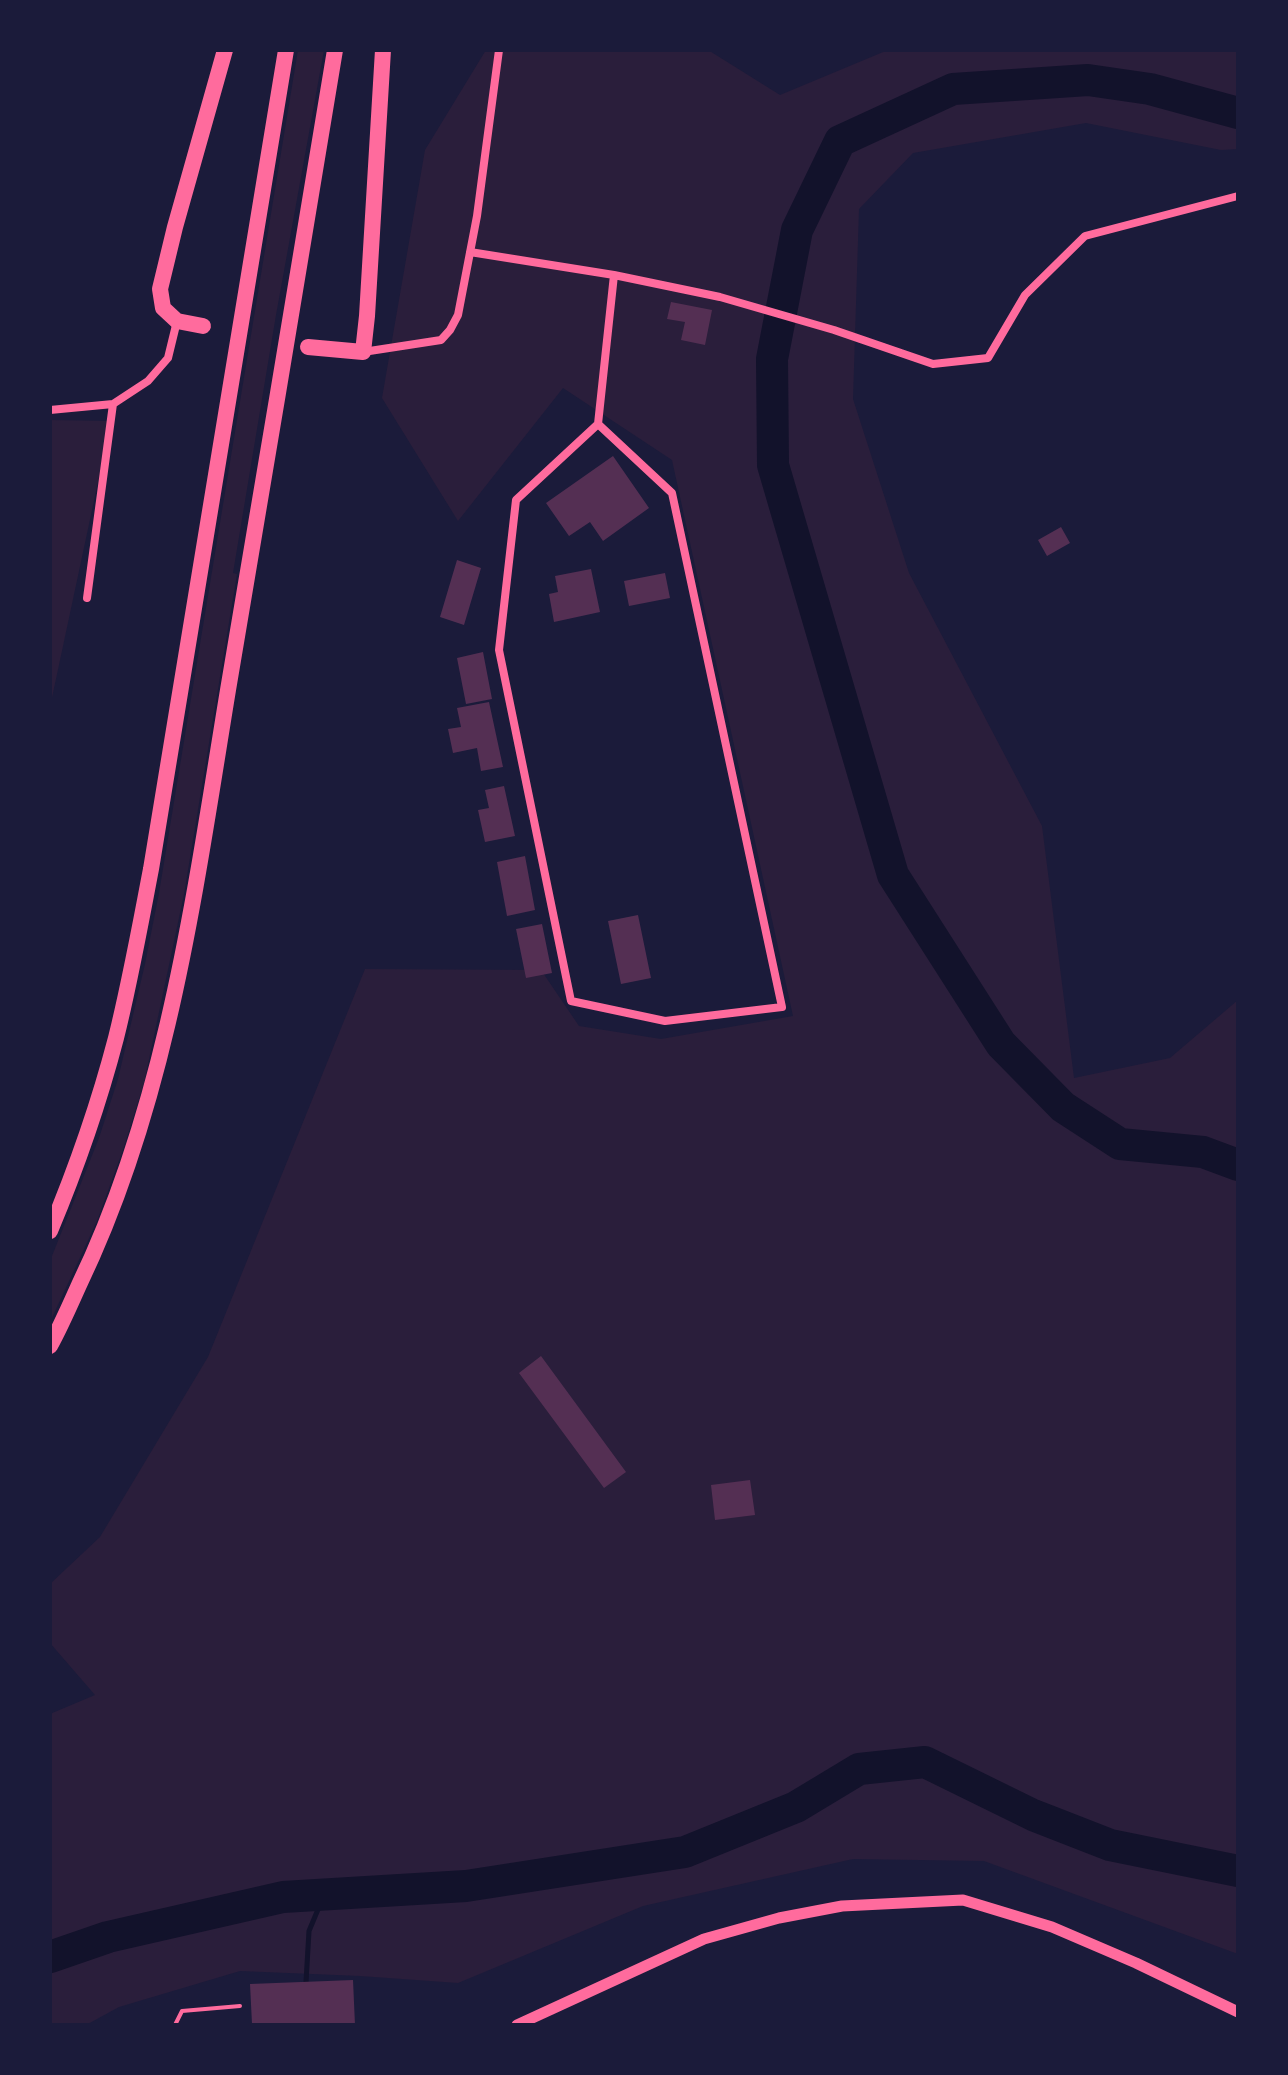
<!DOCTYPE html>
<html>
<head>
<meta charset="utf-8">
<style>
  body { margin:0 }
  #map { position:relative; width:1288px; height:2075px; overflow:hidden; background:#1b1b3a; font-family:Quicksand,sans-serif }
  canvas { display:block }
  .frame { position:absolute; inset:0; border:52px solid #1b1b3a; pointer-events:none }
</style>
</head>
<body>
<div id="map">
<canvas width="1288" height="2075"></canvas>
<div class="frame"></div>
</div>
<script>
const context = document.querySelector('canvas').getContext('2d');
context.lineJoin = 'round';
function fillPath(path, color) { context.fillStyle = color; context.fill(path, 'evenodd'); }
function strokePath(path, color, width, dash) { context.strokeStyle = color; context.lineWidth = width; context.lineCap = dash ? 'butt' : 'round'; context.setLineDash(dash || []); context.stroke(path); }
const green = new Path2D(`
  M298,50H324L276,315L233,573L237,574L184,894L144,1083L124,1147L97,1221L50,1322V1261L99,1138L118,1079L145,964L159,893Z
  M486,50H708L780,95L888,50H1238V149L1221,150L1086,123L913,153L859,209L853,399L909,573L1042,826L1074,1078L1170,1058L1238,1000V1954L984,1861L853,1859L643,1906L458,1983L360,1976L240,1971L119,2007L86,2025H50V1714L95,1695L50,1643V1584L100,1537L208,1357L365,969L541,970L579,1026L661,1039L793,1016L672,460L563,388L458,521L382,398L425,150Z
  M50,420L111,421L50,707Z`);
const stream = new Path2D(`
  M306,1982L309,1931L324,1895`);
const river = new Path2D(`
  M1238,113L1150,89L1088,80L953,89L840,141L797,230L772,359L773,465L893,875L1001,1044L1063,1107L1120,1144L1203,1152L1238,1165
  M50,1957L108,1937L283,1897L466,1886L685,1852L796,1807L859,1769L925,1762L1033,1815L1110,1845L1238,1871`);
const building = new Path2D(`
  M671,302L712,310L705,345L681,340L685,322L667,319Z
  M613,456L649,508L603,541L590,522L569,536L546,503Z
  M1061,527L1070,543L1047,556L1038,540Z
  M457,560L481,568L464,625L440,617Z
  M591,569L600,612L554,622L549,594L558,592L555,576Z
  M665,573L670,598L629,606L624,581Z
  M483,652L492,699L466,704L457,658Z
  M489,702L503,767L481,771L477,748L453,753L448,729L461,727L457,708Z
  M504,786L515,836L485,842L478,810L489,808L485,790Z
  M525,856L535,910L507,916L497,862Z
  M638,915L651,978L621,984L608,921Z
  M542,924L552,973L526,978L516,929Z
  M541,1356L626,1472L604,1488L519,1373Z
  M750,1480L755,1515L715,1520L711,1485Z
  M353,1980L355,2025H293V2023L252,2024L250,1984Z`);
const service = new Path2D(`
  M175,2025L182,2011L240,2006`);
const minor = new Path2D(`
  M470,252L614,275L720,297L834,330L933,364L988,358L1025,295L1085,236L1238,196
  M363,352L441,340L450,330L458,315L477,216L499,50
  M50,410L113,404L148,381L168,358L177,321
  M598,424L672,493L782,1007L665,1021L571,1001L499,650L516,500L598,424L614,275
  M87,598L113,404`);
const tertiary = new Path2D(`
  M517,2025L704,1939L779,1918L842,1906L963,1900L1052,1927L1136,1963L1238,2012`);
const motorway = new Path2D(`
  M203,326L177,321L163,308L160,289L175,227L225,50
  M308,347L363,352L367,316L383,50
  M50,1231C76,1169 99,1103 116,1038C130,982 140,926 151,869L286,50
  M50,1346C61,1326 70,1305 79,1285C168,1100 195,891 228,690C264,477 300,263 335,50`);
fillPath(green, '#2a1e3b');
strokePath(stream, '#12122b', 5);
strokePath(river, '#12122b', 32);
fillPath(building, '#542f53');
strokePath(service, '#ff6b9d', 4);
strokePath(minor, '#ff6b9d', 8);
strokePath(tertiary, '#ff6b9d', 11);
strokePath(motorway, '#ff6b9d', 16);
</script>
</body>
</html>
